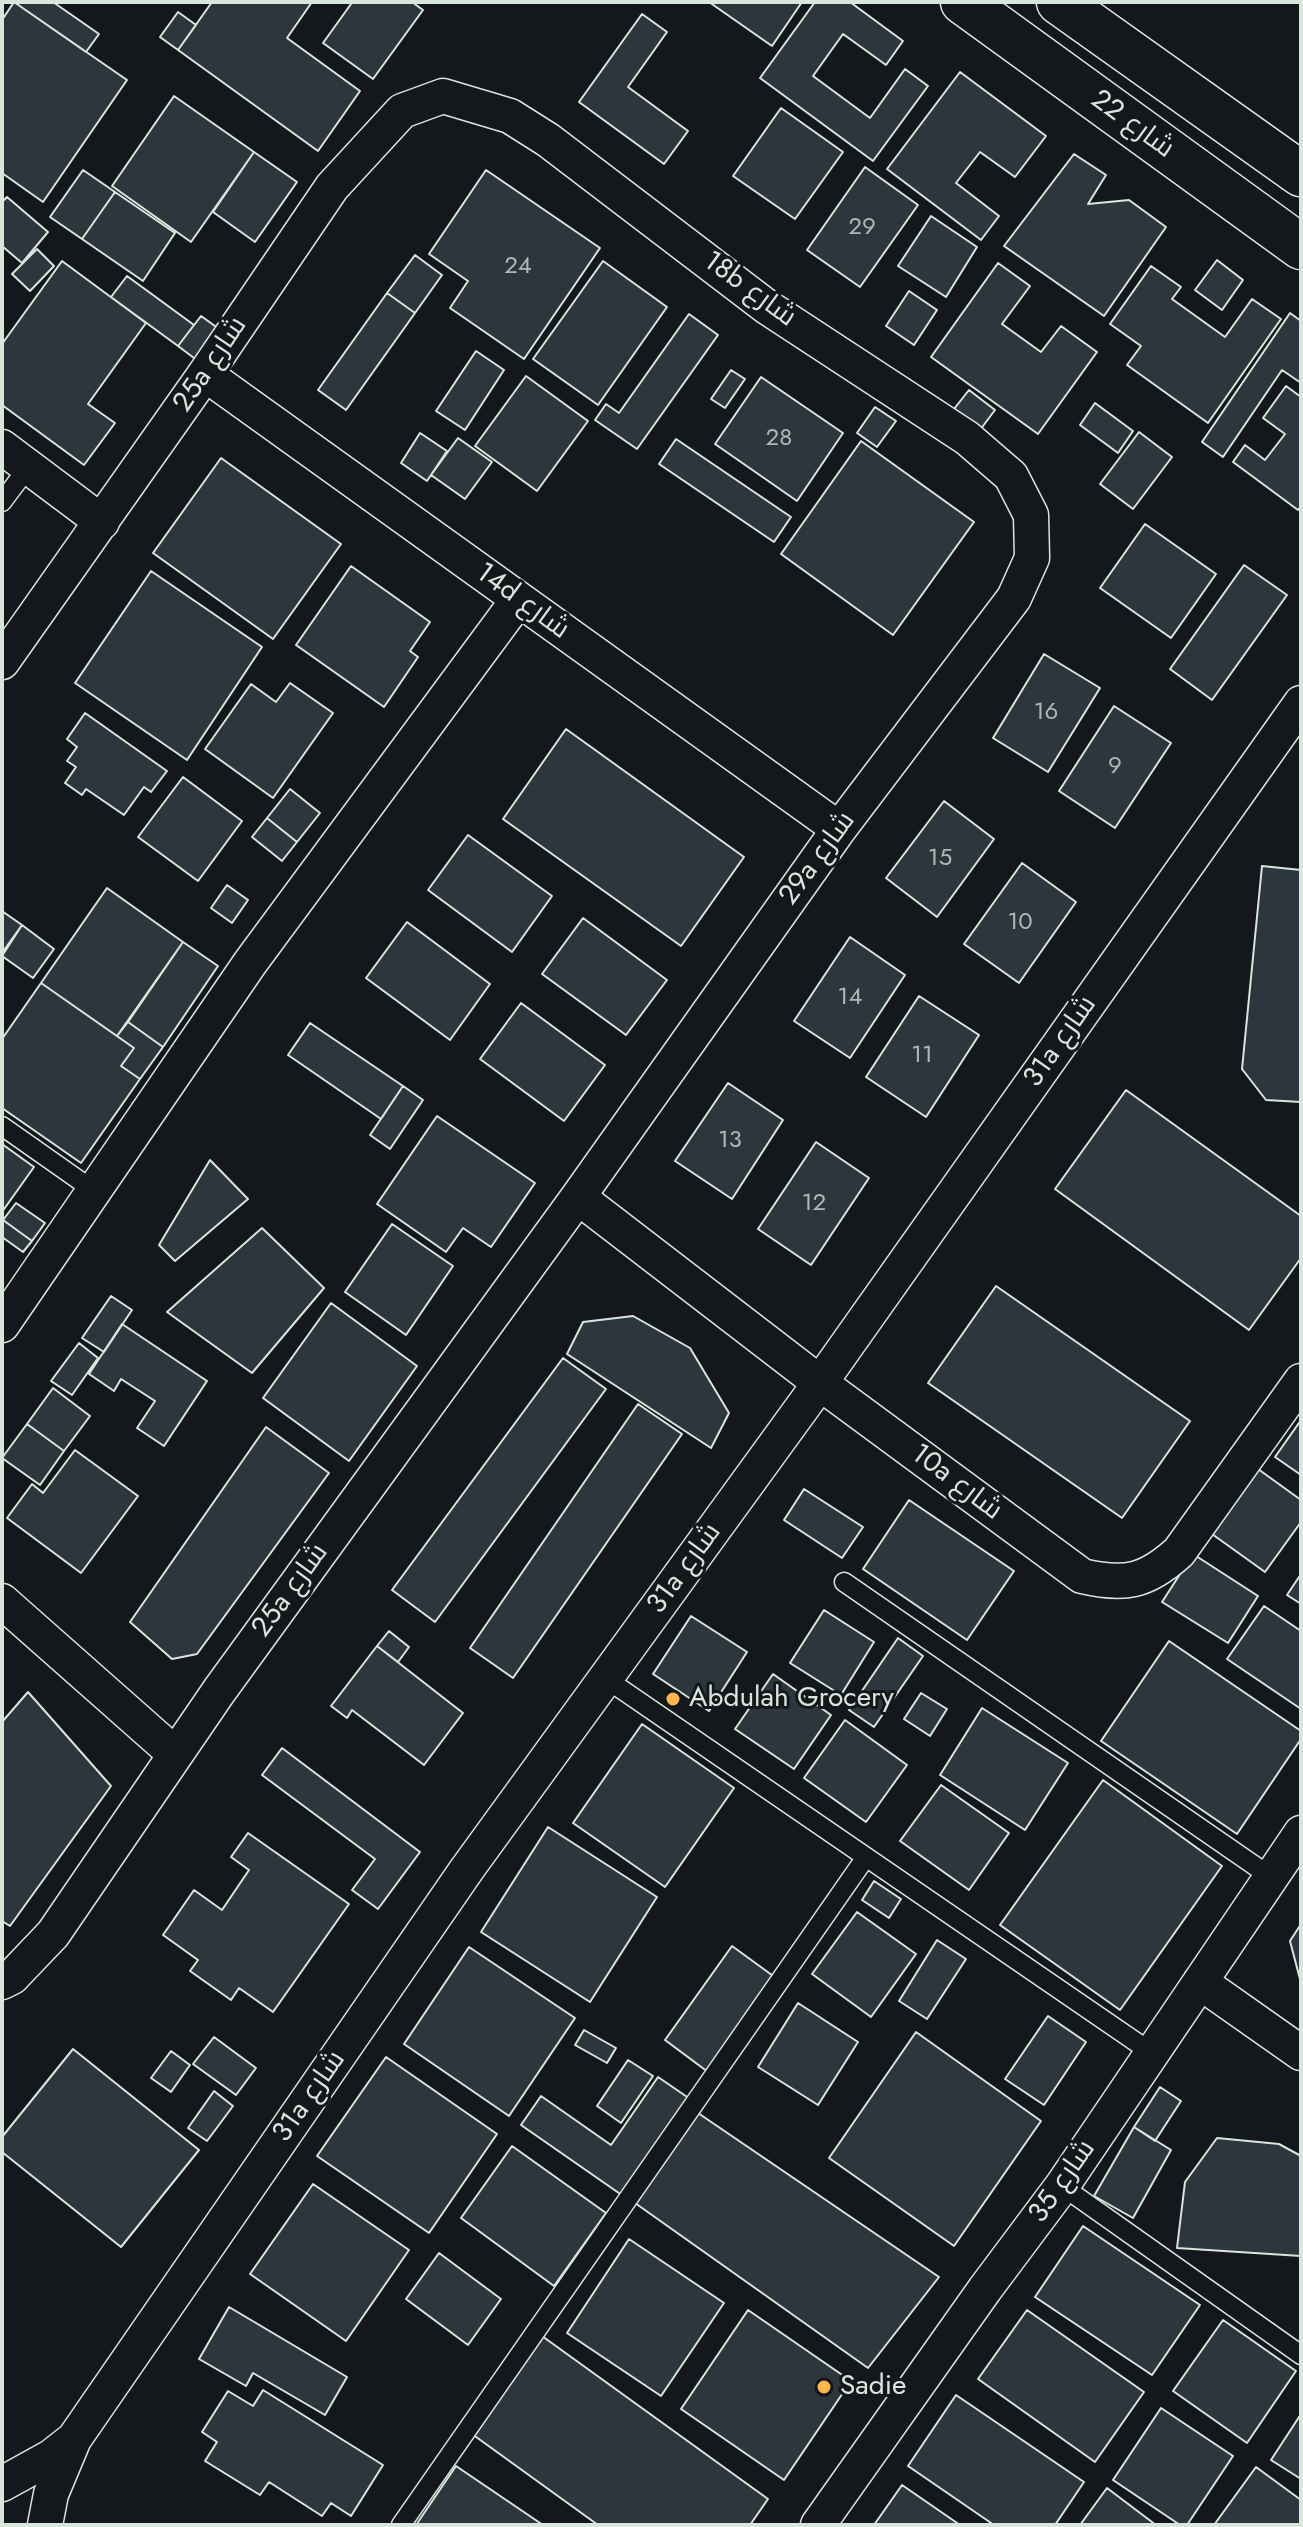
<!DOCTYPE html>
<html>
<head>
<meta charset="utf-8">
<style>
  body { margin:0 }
  #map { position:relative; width:1303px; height:2527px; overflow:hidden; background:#14181c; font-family:Jost,sans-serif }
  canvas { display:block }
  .frame { position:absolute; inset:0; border:4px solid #d8e6dc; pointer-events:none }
</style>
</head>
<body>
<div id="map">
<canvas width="1303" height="2527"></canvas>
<div class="frame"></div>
</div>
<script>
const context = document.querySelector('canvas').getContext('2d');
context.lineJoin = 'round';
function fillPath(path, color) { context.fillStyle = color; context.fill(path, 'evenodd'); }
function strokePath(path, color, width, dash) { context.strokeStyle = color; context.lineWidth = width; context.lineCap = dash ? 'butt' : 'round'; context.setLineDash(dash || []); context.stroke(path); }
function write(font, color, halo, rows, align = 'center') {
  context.font = font + ' Jost,Cairo,sans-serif'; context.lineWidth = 6; context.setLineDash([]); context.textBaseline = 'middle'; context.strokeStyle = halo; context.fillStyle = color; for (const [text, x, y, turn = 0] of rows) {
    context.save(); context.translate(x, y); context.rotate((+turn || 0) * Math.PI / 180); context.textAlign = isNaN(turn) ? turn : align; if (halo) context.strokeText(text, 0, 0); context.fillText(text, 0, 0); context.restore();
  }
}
const building = new Path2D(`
  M14,2L127,80L43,202L2,173V20Z
  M14,2H53L99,34L86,52Z
  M212,2H312L287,38L360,91L318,151L178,50Z
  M348,2H412L423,10L373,79L323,43L351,4Z
  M709,2H802L772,46Z
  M815,2H850L903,41L886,65L843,34L813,76L870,118L905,69L928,86L873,161L760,78Z
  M178,12L196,25L178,50L160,37Z
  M642,14L667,32L628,87L688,131L664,164L579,102Z
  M960,72L1046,136L1015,177L980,152L956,183L999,216L981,240L887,169Z
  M174,96L254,152L191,242L112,186Z
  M781,108L843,152L795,219L733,176Z
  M254,152L297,182L255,242L213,212Z
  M1074,154L1106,175L1088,204L1129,200L1166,227L1104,316L1004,246Z
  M865,167L918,205L860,287L807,250Z
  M83,170L115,192L82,239L50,217Z
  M486,170L600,248L524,359L450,308L468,281L429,254Z
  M115,192L175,233L143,281L82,239Z
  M7,197L48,232L22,263L2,246V202Z
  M931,216L977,247L946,297L898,266Z
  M37,249L54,266L30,291L12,274Z
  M415,255L442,275L415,313L387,293Z
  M1217,260L1243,280L1222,310L1195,290Z
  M62,261L146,323L88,404L115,423L84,465L2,405V344Z
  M603,261L667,307L598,405L533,359Z
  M998,263L1030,286L1002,324L1041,352L1061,326L1097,352L1038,434L931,357Z
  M1151,266L1181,287L1172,299L1225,337L1252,299L1281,319L1208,423L1127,365L1141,346L1110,324Z
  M127,276L194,325L178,346L111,297Z
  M909,291L937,310L914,345L886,326Z
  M387,293L415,313L346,410L318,390Z
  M1290,313L1301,321V383L1282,370L1223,457L1202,442Z
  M689,314L718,335L637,449L595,420L606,404L619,413Z
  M201,316L229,336L206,367L178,346Z
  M476,351L504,370L465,430L436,411Z
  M731,370L745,379L725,408L711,399Z
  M526,376L588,421L537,491L475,446Z
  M761,377L843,433L797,501L715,444Z
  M1286,386L1301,397V506L1298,510L1233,462L1245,445L1265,460L1285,434L1263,418Z
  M969,390L995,410L980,430L954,409Z
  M1095,403L1133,431L1118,453L1080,425Z
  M875,407L896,421L877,447L857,433Z
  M1139,432L1172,457L1133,509L1100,484Z
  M420,433L447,451L427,481L401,463Z
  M458,438L492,462L465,499L431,475Z
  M676,439L791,517L774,542L659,464Z
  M861,441L974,522L893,635L781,554Z
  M221,458L341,544L273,639L153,553Z
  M1145,524L1216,574L1171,638L1100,588Z
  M1244,565L1287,595L1212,700L1170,669Z
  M351,566L430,622L410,651L418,657L384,707L296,645Z
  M151,571L262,647L187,760L75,683Z
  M1044,654L1100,688L1048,772L993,738Z
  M290,683L333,713L273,798L205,749L251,684L276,702Z
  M1114,706L1171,743L1115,828L1059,791Z
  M85,713L167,771L151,792L144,787L124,815L86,789L82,795L65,783L76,767L67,761L77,747L67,739Z
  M566,729L744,857L681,946L503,819Z
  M183,777L242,821L198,881L138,837Z
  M290,789L320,813L297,842L267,818Z
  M944,801L994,839L937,917L886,878Z
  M267,818L297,842L282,861L252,837Z
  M468,835L552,896L512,952L428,890Z
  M1022,863L1076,902L1019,983L964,944Z
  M1262,866L1301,870V1102L1266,1100L1242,1069Z
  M227,885L248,900L232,923L211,908Z
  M107,888L183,942L117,1036L41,983Z
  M2,911L22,925L2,953Z
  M583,918L667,980L626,1035L542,974Z
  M407,922L490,984L450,1040L366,978Z
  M22,925L54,949L33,978L2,956Z
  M850,937L905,975L850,1058L794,1021Z
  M183,942L218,966L163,1047L128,1022Z
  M41,983L134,1048L121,1066L140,1079L81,1163L2,1108V1039Z
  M919,996L979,1035L926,1117L866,1077Z
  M521,1003L605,1065L564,1121L480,1059Z
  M128,1022L163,1047L140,1079L121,1066L134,1048L117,1036Z
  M310,1023L403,1086L381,1119L288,1055Z
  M728,1083L783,1120L732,1199L675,1161Z
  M403,1086L423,1100L390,1149L370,1135Z
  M1126,1090L1301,1216V1258L1249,1330L1055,1189Z
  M437,1116L535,1183L491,1247L463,1228L446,1252L377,1204Z
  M816,1142L869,1178L811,1265L758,1229Z
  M2,1144L34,1167L2,1212Z
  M210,1160L248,1199L175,1261L159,1245Z
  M16,1203L45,1223L32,1241L3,1220Z
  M3,1220L32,1241L23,1252L2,1237Z
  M392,1224L453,1266L406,1335L345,1292Z
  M262,1228L324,1288L252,1373L167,1312Z
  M996,1286L1190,1421L1122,1518L928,1383Z
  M111,1296L132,1310L104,1352L82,1338Z
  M331,1303L417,1366L349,1461L263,1398Z
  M633,1316L690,1348L729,1413L711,1448L567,1354L583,1322Z
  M122,1324L207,1381L164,1446L137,1428L155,1401L121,1379L114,1391L89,1374Z
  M79,1343L98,1358L72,1395L51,1381Z
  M563,1358L606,1389L435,1622L392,1590Z
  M53,1388L90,1416L64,1451L27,1424Z
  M638,1404L682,1434L513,1678L470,1648Z
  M1301,1420V1475L1275,1457Z
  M27,1424L64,1451L40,1485L2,1458Z
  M266,1427L329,1473L197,1654L172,1659L130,1622Z
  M75,1450L138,1496L81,1573L7,1518L32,1484L43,1493Z
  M1258,1469L1301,1500V1522L1265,1572L1212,1534Z
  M804,1489L863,1527L842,1558L784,1520Z
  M909,1500L1014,1571L967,1640L863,1569Z
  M1193,1554L1258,1596L1228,1643L1162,1602Z
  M1301,1574V1604L1287,1595Z
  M1264,1606L1301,1631V1709L1227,1659Z
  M824,1610L874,1642L841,1695L790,1663Z
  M691,1616L747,1652L709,1711L653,1674Z
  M389,1631L409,1647L398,1662L377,1646Z
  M898,1638L923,1656L874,1727L849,1710Z
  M1169,1641L1301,1731V1739L1237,1834L1101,1741Z
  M377,1646L463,1713L424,1765L352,1710L347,1718L331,1706Z
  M773,1674L831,1715L794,1769L735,1729Z
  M28,1692L111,1786L10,1926L2,1921V1722Z
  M921,1693L947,1709L930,1736L904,1719Z
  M982,1708L1068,1763L1025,1830L940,1775Z
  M845,1720L907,1765L866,1822L804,1778Z
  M642,1724L734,1788L665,1887L573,1823Z
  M282,1748L420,1852L378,1909L352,1890L375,1859L262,1775Z
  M1103,1780L1222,1866L1120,2010L1000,1925Z
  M941,1785L1009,1833L969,1890L900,1841Z
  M548,1827L657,1897L590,2002L481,1932Z
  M248,1833L349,1904L273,2012L239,1988L231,2000L190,1971L198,1960L163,1935L194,1890L222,1910L249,1870L231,1857Z
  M874,1881L901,1899L889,1918L862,1900Z
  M857,1912L916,1954L871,2017L812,1974Z
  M1301,1924V1983L1290,1941Z
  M937,1940L966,1959L927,2019L899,2001Z
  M732,1946L776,1978L708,2072L665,2040Z
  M469,1947L575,2018L509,2116L404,2044Z
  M798,2003L858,2042L818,2105L758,2067Z
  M1048,2016L1086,2042L1044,2105L1005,2079Z
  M584,2030L616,2048L607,2063L575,2045Z
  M916,2032L1041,2121L954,2246L829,2158Z
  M214,2037L256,2068L236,2095L193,2064Z
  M73,2049L199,2150L121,2247L2,2152V2137Z
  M171,2051L190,2065L171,2092L151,2078Z
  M386,2057L497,2134L429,2233L317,2156Z
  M628,2060L653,2076L621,2123L597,2106Z
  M658,2077L693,2101L626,2198L521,2125L541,2096L611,2145Z
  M1160,2087L1181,2101L1155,2141L1134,2127Z
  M214,2091L233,2106L207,2141L188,2128Z
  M698,2113L939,2277L868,2368L635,2203Z
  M1134,2127L1171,2150L1133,2218L1094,2196Z
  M1217,2138L1279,2144L1301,2156V2256L1177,2248L1185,2182Z
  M512,2146L606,2213L554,2286L461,2218Z
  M313,2184L409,2250L346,2341L250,2274Z
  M1083,2226L1200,2305L1152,2375L1035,2297Z
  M629,2239L724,2303L661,2396L567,2333Z
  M439,2253L501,2299L468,2345L406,2299Z
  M229,2307L347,2377L325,2415L253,2373L246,2386L199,2359Z
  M748,2310L851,2381L784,2480L681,2409Z
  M1027,2310L1144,2392L1095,2462L978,2379Z
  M1223,2320L1296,2371L1247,2443L1173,2391Z
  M542,2336L768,2499L750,2525H598L472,2434Z
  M263,2390L383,2465L351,2516L331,2503L322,2516L269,2482L260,2495L205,2461L217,2442L202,2432L228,2391L253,2406Z
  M956,2395L1084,2482L1055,2525H994L908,2466Z
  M1161,2408L1233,2456L1187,2525H1180L1113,2480Z
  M1301,2414V2479L1271,2460Z
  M456,2466L543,2525H416Z
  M1256,2467L1301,2500V2525H1214Z
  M902,2485L960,2525H874Z
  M1107,2488L1156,2525H1080Z`);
const lane = new Path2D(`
  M2,502L29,466
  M2,1126L93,1190
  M844,1582L1271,1877
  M605,1678L1152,2053
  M1062,2186L1301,2355
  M401,2525L866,1857`);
const street = new Path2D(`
  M205,374L839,829
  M2,447L102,522
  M2,662L205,374L332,187L402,111L443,96L510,116L548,140L767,307L967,438L1011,476L1031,515L1032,558L1014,598L839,829L578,1197L219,1691L53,1934L12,1977L2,1982
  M578,1197L820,1383L1082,1576C1125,1586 1146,1582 1179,1552L1301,1381
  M2,1325L250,963L518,600
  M2,1601L175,1754
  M1200,1982L1301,2053
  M2,2484L51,2457L74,2439
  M45,2525L51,2494L74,2439L467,1869L820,1383L1301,703
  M818,2525L985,2289L1062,2186L1301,1833`);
const secondary = new Path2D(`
  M963,2L1301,247
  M1059,2L1301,174`);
const markers = [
  [673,1699,8,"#ffb74d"],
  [824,2387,8,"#ffb74d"]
];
const numberNames = [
  ["29",862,228],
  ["24",518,267],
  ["28",779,439],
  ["16",1046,713],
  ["9",1115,767],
  ["15",940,859],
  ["10",1020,923],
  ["14",850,998],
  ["11",922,1056],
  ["13",730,1141],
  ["12",814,1204]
];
const streetNames = [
  ["شارع 22",1132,125,36],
  ["18b شارع",749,290,36],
  ["25a شارع",211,365,-56],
  ["14d شارع",522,602,36],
  ["29a شارع",818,859,-54],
  ["31a شارع",1061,1042,-55],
  ["10a شارع",956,1483,37],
  ["31a شارع",685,1569,-54],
  ["25a شارع",291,1591,-54],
  ["31a شارع",310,2097,-55],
  ["شارع 35",1063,2182,-55]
];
const poiNames = [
  ["Abdulah Grocery",689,1699],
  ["Sadie",840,2387]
];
fillPath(building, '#2c363c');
strokePath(building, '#d8e6dc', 2);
strokePath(lane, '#d8e6dc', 21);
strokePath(street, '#d8e6dc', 37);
strokePath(secondary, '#d8e6dc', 47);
strokePath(lane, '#14181c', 18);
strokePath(street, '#14181c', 34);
strokePath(secondary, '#14181c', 44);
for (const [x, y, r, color] of markers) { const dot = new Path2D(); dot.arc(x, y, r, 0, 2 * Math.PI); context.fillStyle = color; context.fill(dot); strokePath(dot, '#14181c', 3); }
write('24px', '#adbab4', null, numberNames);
write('28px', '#d8e6dc', '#14181c', streetNames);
write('28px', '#d8e6dc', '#14181c', poiNames, 'left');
</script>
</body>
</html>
